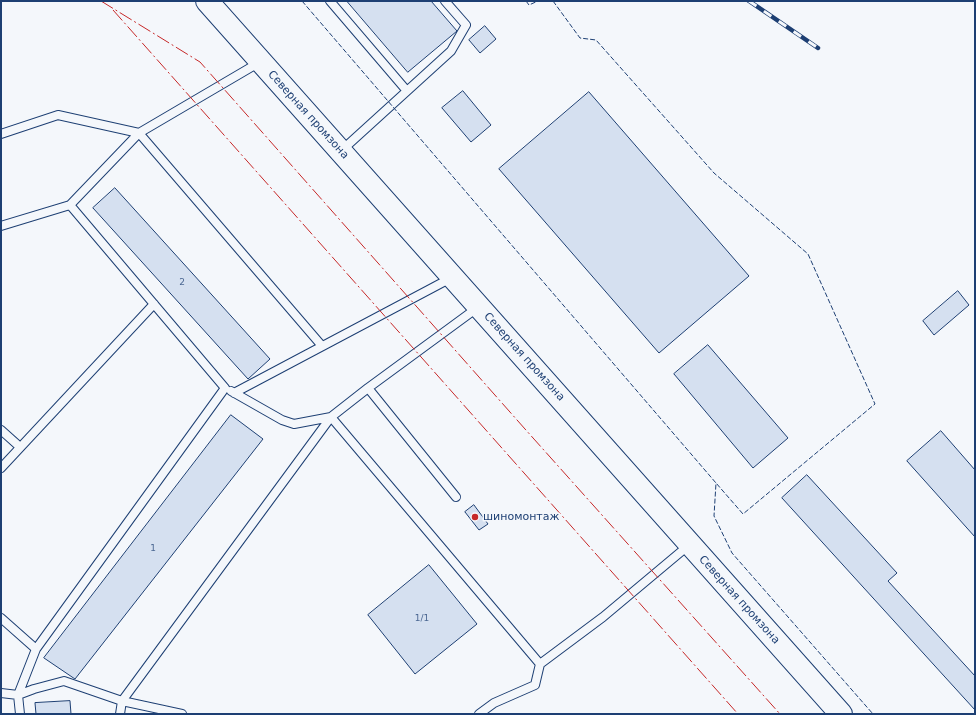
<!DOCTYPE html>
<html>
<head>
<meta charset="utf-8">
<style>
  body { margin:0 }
  #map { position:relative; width:976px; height:715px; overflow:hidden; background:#f4f7fb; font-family:"DejaVu Sans",sans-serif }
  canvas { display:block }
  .frame { position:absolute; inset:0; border:2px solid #1d3f73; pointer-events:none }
</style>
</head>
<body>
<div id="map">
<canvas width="976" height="715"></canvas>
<div class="frame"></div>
</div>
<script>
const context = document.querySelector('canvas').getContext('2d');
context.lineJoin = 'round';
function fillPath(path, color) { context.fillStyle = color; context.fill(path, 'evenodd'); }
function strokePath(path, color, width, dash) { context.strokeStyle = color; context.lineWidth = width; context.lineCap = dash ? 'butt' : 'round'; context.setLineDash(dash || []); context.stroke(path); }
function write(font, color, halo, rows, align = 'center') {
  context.font = font + ' "DejaVu Sans",sans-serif'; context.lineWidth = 3; context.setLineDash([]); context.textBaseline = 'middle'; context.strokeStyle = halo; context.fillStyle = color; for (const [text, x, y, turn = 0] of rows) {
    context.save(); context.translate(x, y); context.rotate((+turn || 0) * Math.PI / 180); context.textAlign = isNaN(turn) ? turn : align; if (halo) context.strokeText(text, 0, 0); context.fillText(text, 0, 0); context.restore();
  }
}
const building = new Path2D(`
  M347,1H431L457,31L408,72Z
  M485,26L496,39L480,53L469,40Z
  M463,91L491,125L471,142L442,108Z
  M589,92L749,276L659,353L499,169Z
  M115,188L270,359L248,379L93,208Z
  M958,291L969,305L934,335L923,321Z
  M708,345L788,438L753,468L674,374Z
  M231,415L263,439L75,679L44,658Z
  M941,431L975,470V537L907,461Z
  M807,475L897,573L888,581L975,676V710L782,498Z
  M474,505L488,524L479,530L465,512Z
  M429,565L477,624L415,674L368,615Z
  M70,701L71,714H36L35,703Z`);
const service = new Path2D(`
  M330,1L407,91
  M1,134L58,115L139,133L322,346
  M341,151L451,51L466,25L445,1
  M1,226L70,205L139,133L260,62
  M368,388L456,497
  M231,391L282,420L294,424L331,417
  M234,393L451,278
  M331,417L540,664
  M1,430L20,447
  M1,468L154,304
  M1,618L36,649
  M1,693L18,695L34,689L64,681L122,701L120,714
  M20,714L18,695L36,649L225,388L70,205
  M182,714L122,701L331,417L368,388L477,308
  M479,714L494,703L535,685L540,664L603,617L689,545`);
const primary = new Path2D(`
  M207,1L841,714`);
const rail = new Path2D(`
  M749,1L818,48`);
const fence = new Path2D(`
  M302,1L716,483L714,516L732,553L873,714
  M526,1L529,5L538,1
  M553,1L580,38L596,40L714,173L808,254L875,404L743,514L716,483`);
const power = new Path2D(`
  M101,1L200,62L525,429L780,714
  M113,10L738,714`);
const markers = [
  [475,517,4,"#c62828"]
];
const numberNames = [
  ["2",182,283],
  ["1",153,549],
  ["1/1",422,619]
];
const streetNames = [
  ["Северная промзона",308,115,48],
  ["Северная промзона",524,357,48],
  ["Северная промзона",739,600,48]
];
const poiNames = [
  ["шиномонтаж",483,517]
];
fillPath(building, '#d5e0f0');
strokePath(building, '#1d3f73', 1);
strokePath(service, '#1d3f73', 10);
strokePath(primary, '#1d3f73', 24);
strokePath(service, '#f4f7fb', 8);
strokePath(primary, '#f4f7fb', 22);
strokePath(rail, '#1d3f73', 4.5);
strokePath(rail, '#f4f7fb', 3, [9]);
strokePath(fence, '#1d3f73', 1, [5, 2]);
strokePath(power, '#c62828', 1, [14, 3, 2, 3]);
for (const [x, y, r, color] of markers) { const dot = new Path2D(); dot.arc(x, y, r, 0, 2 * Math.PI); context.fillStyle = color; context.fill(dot); strokePath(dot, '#f4f7fb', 1.5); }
write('9px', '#4b6792', null, numberNames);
write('11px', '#1d3f73', '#f4f7fb', streetNames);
write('11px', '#1d3f73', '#f4f7fb', poiNames, 'left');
</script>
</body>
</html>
